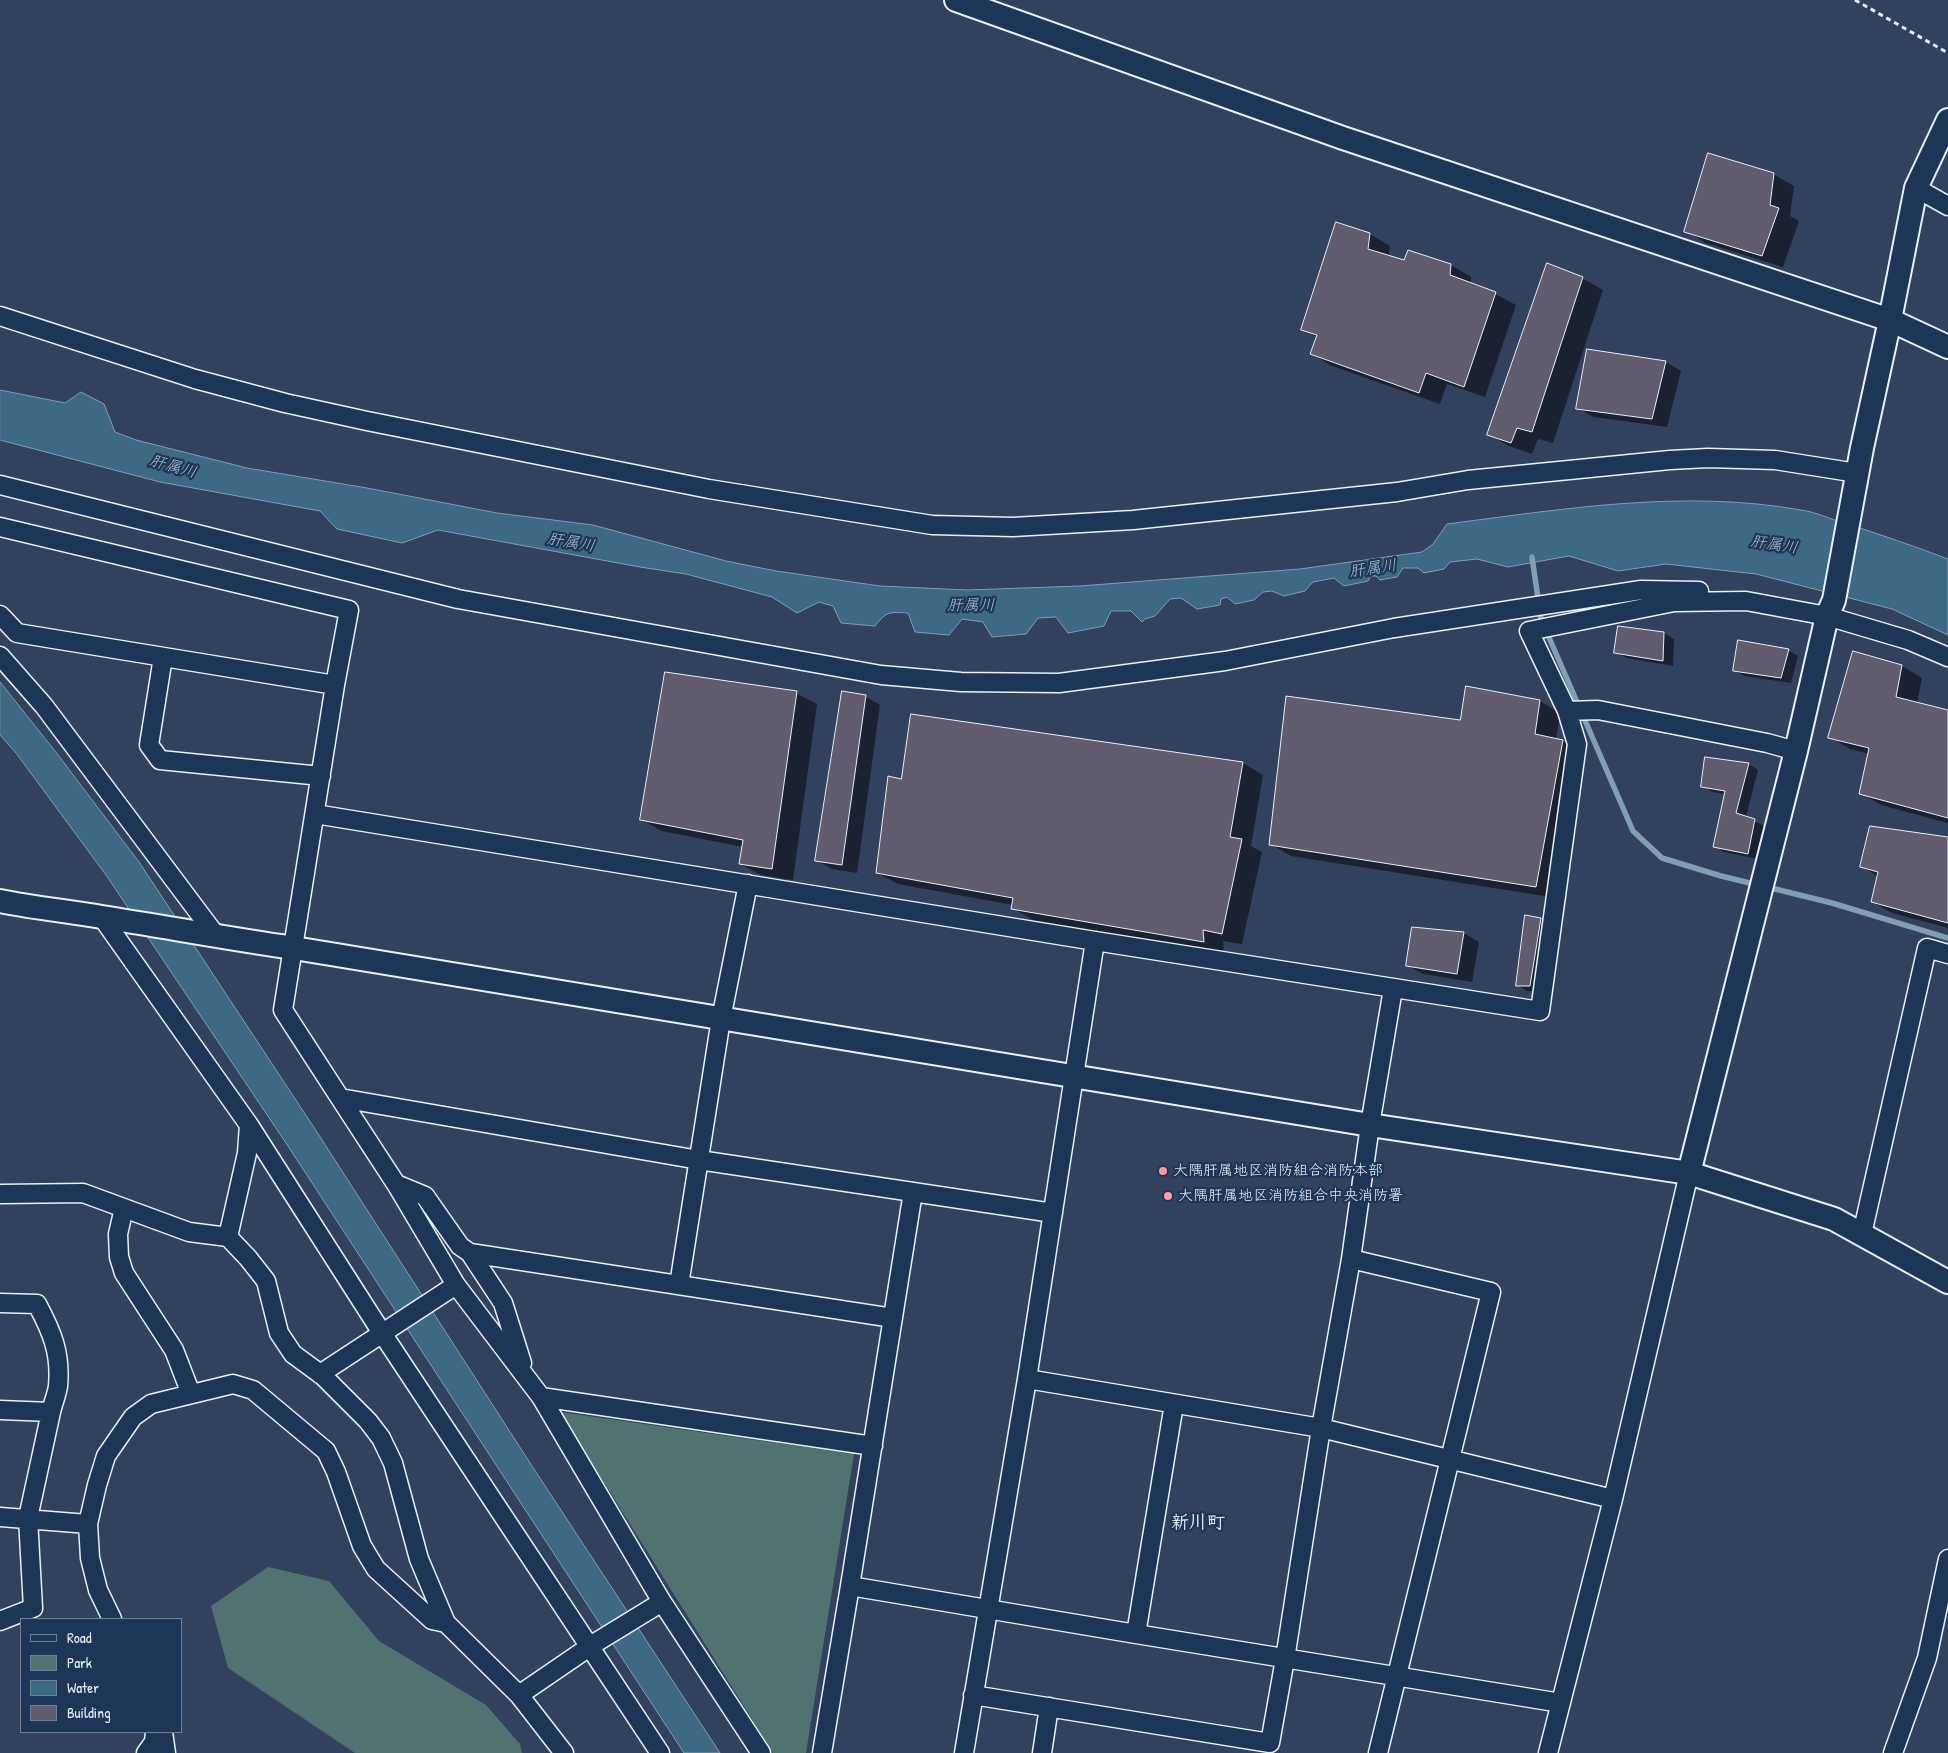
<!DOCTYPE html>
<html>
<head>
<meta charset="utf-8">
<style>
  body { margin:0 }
  #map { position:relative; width:1948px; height:1753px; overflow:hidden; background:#31415e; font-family:"Patrick Hand",sans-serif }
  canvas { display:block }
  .legend { position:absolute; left:20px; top:1618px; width:162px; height:115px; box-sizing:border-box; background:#1d3557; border:1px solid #6e8097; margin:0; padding:6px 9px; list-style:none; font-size:15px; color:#e8f1f8 }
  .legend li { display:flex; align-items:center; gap:10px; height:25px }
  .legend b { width:25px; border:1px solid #6e8097 }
</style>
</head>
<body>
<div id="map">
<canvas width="1948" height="1753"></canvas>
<ul class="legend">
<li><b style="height:6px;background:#1d3557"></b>Road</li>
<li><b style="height:14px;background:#527272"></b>Park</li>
<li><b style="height:14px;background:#3e6984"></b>Water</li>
<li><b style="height:14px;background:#605c6e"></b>Building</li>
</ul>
</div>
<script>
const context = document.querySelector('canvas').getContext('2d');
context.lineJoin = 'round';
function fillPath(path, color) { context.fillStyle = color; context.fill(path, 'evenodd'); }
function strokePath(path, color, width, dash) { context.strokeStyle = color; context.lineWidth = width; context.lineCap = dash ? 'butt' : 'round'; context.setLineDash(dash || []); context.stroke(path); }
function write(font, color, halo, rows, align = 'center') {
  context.font = font + ' "Patrick Hand","Klee One",sans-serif'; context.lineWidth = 4.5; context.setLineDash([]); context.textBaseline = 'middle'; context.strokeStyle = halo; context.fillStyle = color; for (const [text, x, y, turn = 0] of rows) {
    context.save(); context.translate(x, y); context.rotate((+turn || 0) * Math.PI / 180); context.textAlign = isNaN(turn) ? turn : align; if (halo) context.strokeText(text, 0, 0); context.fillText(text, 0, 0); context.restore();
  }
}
const green = new Path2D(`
  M560,1412L854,1454L806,1753H773Z
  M268,1567L329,1581L379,1641L486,1705L520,1744L522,1753H355L228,1668L211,1606Z`);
const water = new Path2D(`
  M0,390L65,403L81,392L104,404L115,432L136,440L247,468L367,488L497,513L593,525L726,561L776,571L880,586L967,590L1080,586L1300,569L1422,552L1433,544L1447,524C1564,509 1683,489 1801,510C1816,512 1830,519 1844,523C1879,534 1914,546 1948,559V635L1892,609L1756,574L1666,564L1618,571L1569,556L1508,567L1477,559L1450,562L1444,569L1424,573L1418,568H1403L1397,577L1380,580L1376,576H1371L1368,581L1344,586L1334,578L1313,582L1305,591L1284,596L1272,591L1263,592L1254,600L1235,604L1227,597L1221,599L1220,605L1197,609L1181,598L1170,599L1155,616L1145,619L1142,622L1131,611H1111L1104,626L1068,633L1056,617L1038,618L1026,634L992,637L983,622L962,619L949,635L915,632L908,613C889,612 887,611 875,626L841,623L833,606L819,602L797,613L772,597L686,574L640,567L438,530L402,543L337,529L320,511L160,482L0,440Z
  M0,682L55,751L139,862L313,1126L532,1466L720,1753H684L286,1143L106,875L16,753L0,735Z`);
const shadow = new Path2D(`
  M1773,174L1794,186L1790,216L1799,221L1783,267L1706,243L1686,231Z
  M1370,234L1390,246L1389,256L1404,261L1451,265L1471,277V284L1495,294L1516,305L1485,397L1447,384L1440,404L1332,366L1312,354L1318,338L1303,329Z
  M1582,278L1603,290L1553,443L1538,439L1532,454L1509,446L1488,434Z
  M1666,362L1681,371L1667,427L1593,417L1578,408Z
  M1664,633L1674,639L1673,666L1626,658L1616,652Z
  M1788,650L1798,656L1791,683L1744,676L1734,670Z
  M1854,652L1902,666L1922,678L1917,703L1948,711V823L1881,805L1861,793L1869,754L1850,749L1830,737Z
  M796,693L817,704L793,880L761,875L740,864L743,847L662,831L642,820Z
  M865,696L880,705L857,873L832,869L816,860Z
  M1540,701L1560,713L1556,740L1563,741L1584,753L1557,898L1291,856L1270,844L1461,722Z
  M1243,763L1263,775L1251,846L1262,852L1242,944L1223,941L1224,952L1033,920L1012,908L1013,905L898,884L877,873L902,781Z
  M1749,764L1758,770L1746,817L1764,826L1758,859L1724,852L1714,846L1726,794L1712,792L1703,786Z
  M1948,839V928L1892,913L1872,902L1879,877L1861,866Z
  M1540,919L1550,925L1540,991H1527L1517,985Z
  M1464,933L1479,942L1472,982L1423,974L1408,966Z`);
const stream = new Path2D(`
  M1532,557L1541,619L1633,831L1662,858L1721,876L1758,885
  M1767,887L1832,903L1948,938`);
const building = new Path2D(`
  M1708,153L1774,173L1770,205L1779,208L1762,256L1684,232Z
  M1336,222L1370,233L1368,249L1404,260L1408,250L1451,264L1450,275L1496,292L1464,387L1426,373L1419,393L1310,354L1317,335L1301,330Z
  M1547,263L1583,277L1532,432L1517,428L1511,443L1487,435Z
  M1587,349L1666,361L1652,419L1576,409Z
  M1618,626L1664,632L1663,661L1614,653Z
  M1738,640L1789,649L1781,678L1733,671Z
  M1853,651L1902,665L1896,697L1948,710V818L1859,794L1869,748L1828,738Z
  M665,672L797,691L772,869L739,864L743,840L640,820Z
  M1466,686L1540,700L1535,734L1563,740L1536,887L1269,845L1286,696L1460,720Z
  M842,691L866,695L842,865L815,861Z
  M911,714L1243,762L1230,837L1242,839L1222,934L1203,930L1204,942L1011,909L1013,898L876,873L888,776L901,779Z
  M1705,757L1749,763L1736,813L1755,819L1748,854L1713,847L1725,791L1701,787Z
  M1870,826L1948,837V923L1871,902L1878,872L1860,867Z
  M1525,915L1541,918L1530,986H1516Z
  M1412,927L1464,932L1457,974L1406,966Z`);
const path = new Path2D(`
  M1855,0L1948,53`);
const minor = new Path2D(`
  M1916,188L1948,206
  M0,316L195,379L285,403L367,421L709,489L932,525L1013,527L1133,520L1397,492L1468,480L1670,460L1708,458L1775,460L1857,473
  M0,485L458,599L881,675L961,682L1059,683L1225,661L1394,628L1641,590L1699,591
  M0,527L349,610L335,685L17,633L0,615
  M0,656L44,706L217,937
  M163,657L149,745L160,760L321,776
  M335,685L283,1010L340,1098L699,1160L1053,1213
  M1567,711L1598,710L1767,743L1796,751
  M315,814L1095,941L1540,1011L1577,744L1567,711L1529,631L1674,602L1746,601L1827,616L1908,640L1948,657
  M101,916L249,1125L382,1333L660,1753
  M340,1098L396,1184L456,1285L541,1397L662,1602L761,1753
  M396,1184L425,1196L460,1246L470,1253L503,1303L522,1363
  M0,1194L83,1193L189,1232L228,1237L248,1258L266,1281L279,1333L293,1354L323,1376L368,1421L381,1438L393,1463L419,1559L446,1623L519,1695L564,1753
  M124,1208L118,1234L119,1257L124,1273L174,1350L191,1394
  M1862,1234L1927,948L1948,954
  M228,1237L247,1153L249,1125
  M470,1253L893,1318
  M1351,1259L1491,1292L1378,1753
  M679,1285L721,1019L748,884
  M0,1303L37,1304C52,1332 61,1353 58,1386C57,1394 53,1403 51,1412
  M320,1374L456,1285
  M1027,1379L1321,1428L1613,1499
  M541,1397L873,1446
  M1174,1404L1136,1634L1561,1703
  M0,1410L51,1412L28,1518L33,1608L0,1621
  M0,1517L88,1524
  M850,1586L913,1192
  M112,1619L98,1590L90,1558L88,1524L97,1485L106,1456L133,1417L151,1404L233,1384L253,1390L326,1451L336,1472L362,1546L376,1569L432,1620L446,1623
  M519,1695L595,1643L662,1602
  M973,1695L1270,1743L1285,1659L1321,1428L1351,1259L1370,1125L1393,989
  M163,1732L166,1753
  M146,1753L154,1742L155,1732
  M822,1753L850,1586L1136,1634
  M964,1753L1027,1379L1095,941
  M1042,1753L1049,1707
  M1548,1753L1613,1499L1689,1173
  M1893,1753L1927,1658L1948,1559`);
const tertiary = new Path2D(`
  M956,0L1343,138L1890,320L1948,347
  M0,901C34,908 68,911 102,917C166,927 230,939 294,948L1370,1125L1689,1173L1834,1219L1948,1282
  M1689,1173L1796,751L1827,616L1834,600L1862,448L1890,320L1916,188L1948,120`);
const markers = [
  [1163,1171,5,"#ff9aa2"],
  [1168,1196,5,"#ff9aa2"]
];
const poiNames = [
  ["大隅肝属地区消防組合消防本部",1173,1171],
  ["大隅肝属地区消防組合中央消防署",1178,1196]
];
const waterNames = [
  ["肝属川",173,467,16],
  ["肝属川",571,543,10],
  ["肝属川",1774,545,9],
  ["肝属川",1373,569,-8],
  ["肝属川",971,606]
];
const quarterNames = [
  ["新川町",1198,1523]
];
fillPath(green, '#527272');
fillPath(water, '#3e6984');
strokePath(water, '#829fb2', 1);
fillPath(shadow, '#0007');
strokePath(stream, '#829fb2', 5.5);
fillPath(building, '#605c6e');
strokePath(building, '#e8f1f8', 1);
strokePath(minor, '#e8f1f8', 21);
strokePath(tertiary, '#e8f1f8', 26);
strokePath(path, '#e8f1f8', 3, [5, 4]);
strokePath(minor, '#1d3557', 18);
strokePath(tertiary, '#1d3557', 22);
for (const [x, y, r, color] of markers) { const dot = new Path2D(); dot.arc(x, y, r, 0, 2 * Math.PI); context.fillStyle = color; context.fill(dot); strokePath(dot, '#1d3557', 2); }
write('15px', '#e8f1f8', '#1d3557', poiNames, 'left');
write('italic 16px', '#acc1cf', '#1d3557', waterNames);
write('bold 18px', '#e8f1f8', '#1d3557', quarterNames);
</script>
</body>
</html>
